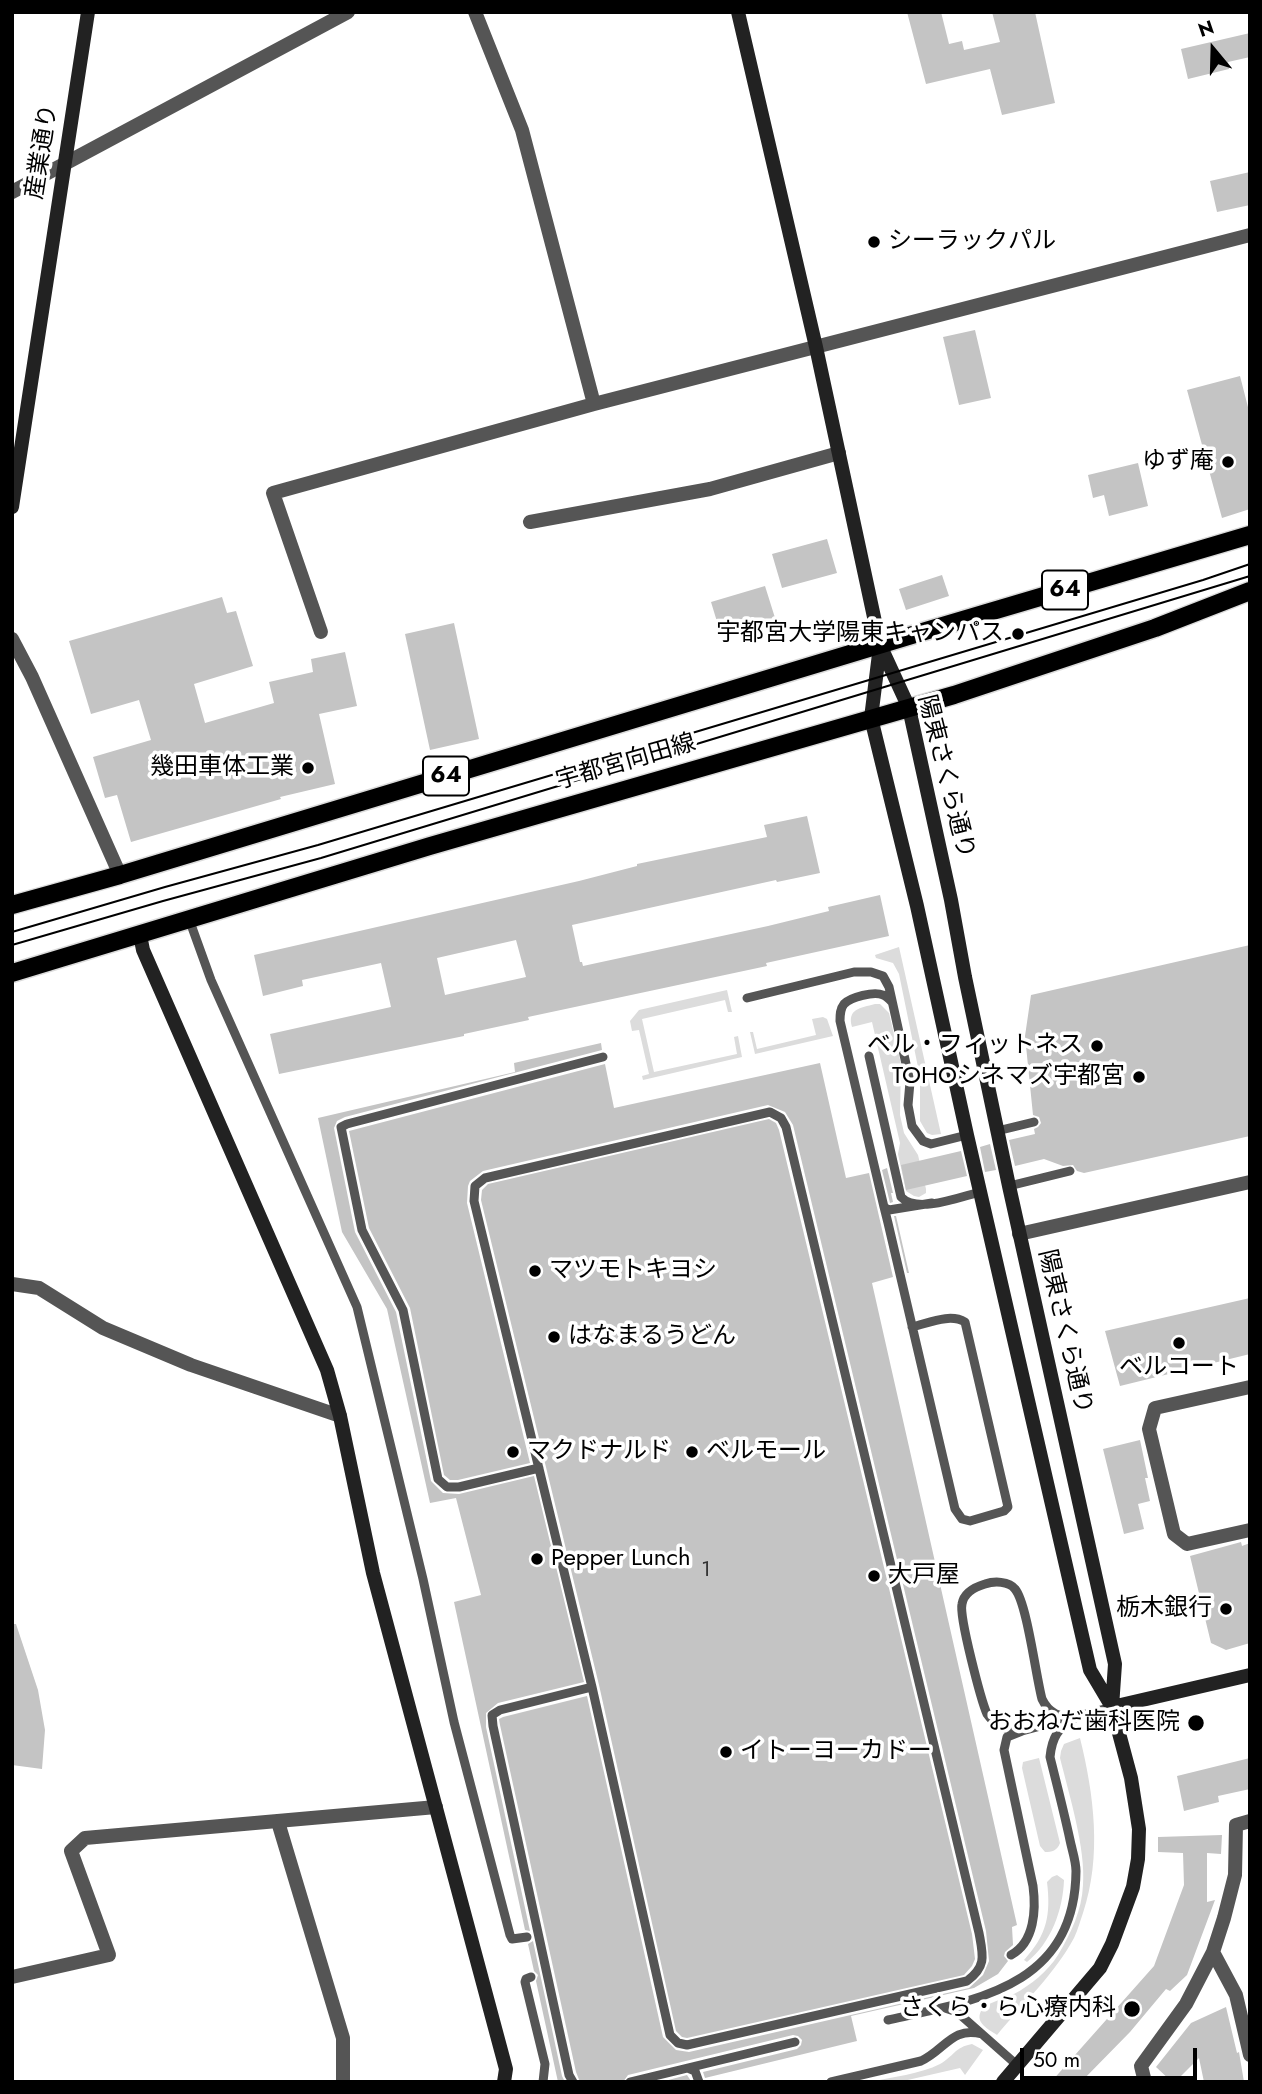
<!DOCTYPE html>
<html>
<head>
<meta charset="utf-8">
<style>
  body { margin:0 }
  #map { position:relative; width:1262px; height:2094px; overflow:hidden; background:#fff; font-family:Jost,sans-serif }
  canvas { display:block }
  .frame { position:absolute; inset:0; border:14px solid #000; pointer-events:none }
  .north { position:absolute; left:1178px; top:14px; width:70px; height:70px; -webkit-text-stroke:5px #fff; paint-order:stroke; rotate:341deg; font-size:19px; font-weight:700; line-height:28px; text-align:center; color:#000 }
  .north::after { content:''; display:block; margin:auto; width:24px; height:32px; background:#000; clip-path:polygon(50% 0,100% 100%,50% 72%,0 100%) }
  .scale { position:absolute; left:1020px; top:2048px; width:177px; height:32px; box-sizing:border-box; border:4px solid #000; border-top:0; padding-left:9px; font-size:21px; line-height:24px; white-space:nowrap; color:#000; -webkit-text-stroke:5px #fff; paint-order:stroke }
</style>
</head>
<body>
<div id="map">
<canvas width="1262" height="2094"></canvas>
<div class="frame"></div>
<div class="north">N</div>
<div class="scale">50 m</div>
</div>
<script>
const context = document.querySelector('canvas').getContext('2d');
context.lineJoin = 'round';
function fillPath(path, color) { context.fillStyle = color; context.fill(path, 'evenodd'); }
function strokePath(path, color, width, dash) { context.strokeStyle = color; context.lineWidth = width; context.lineCap = dash ? 'butt' : 'round'; context.setLineDash(dash || []); context.stroke(path); }
function write(font, color, halo, rows, align = 'center') {
  context.font = font + ' Jost,"Noto Sans JP",sans-serif'; context.lineWidth = 7; context.setLineDash([]); context.textBaseline = 'middle'; context.strokeStyle = halo; context.fillStyle = color; for (const [text, x, y, turn = 0] of rows) {
    context.save(); context.translate(x, y); context.rotate((+turn || 0) * Math.PI / 180); context.textAlign = isNaN(turn) ? turn : align; if (halo) context.strokeText(text, 0, 0); context.fillText(text, 0, 0); context.restore();
  }
}
const green = new Path2D(`
  M899,947L941,1134L932,1135L927,1133L920,1121V1077L899,974L893,963L876,958L875,955Z
  M727,990L732,1012H728L725,1000L642,1019L654,1072L737,1054L734,1037L738,1036L742,1057L643,1080L642,1076L649,1074L639,1030L632,1031L630,1021L639,1010Z
  M875,1004H880L889,1013L901,1064L900,1115L904,1133L918,1155L926,1189V1193L919,1197L914,1196L906,1191L898,1154L900,1143L872,1022L852,1027C847,1009 860,1008 875,1004Z
  M823,1017L827,1019L833,1036L755,1054L750,1032H753L757,1049L816,1035L812,1019Z
  M1080,1738C1094,1795 1102,1856 1083,1913C1080,1921 1078,1930 1074,1938C1056,1972 1022,2005 997,2035C988,2029 975,2023 981,2011C986,2002 1006,1999 1014,1994C1031,1985 1048,1971 1058,1955C1071,1933 1082,1910 1083,1885C1086,1849 1069,1794 1060,1758L1061,1751L1064,1744Z
  M1039,1758L1060,1843C1057,1851 1052,1852 1045,1852L1040,1846L1022,1768L1023,1762Z
  M1057,1875L1064,1880C1063,1910 1051,1943 1027,1962L1024,1960C1047,1935 1051,1915 1047,1882L1052,1877Z
  M972,2044L983,2050L965,2075L960,2068L899,2082H870C891,2077 921,2074 940,2064C953,2057 955,2047 972,2044Z`);
const building = new Path2D(`
  M907,12H941L949,44L962,41L964,50L1000,42L992,12H1035L1055,103L1002,115L990,69L926,84Z
  M1250,33V57L1228,62L1229,69L1188,79L1181,49Z
  M1250,172V205L1217,212L1210,181Z
  M975,330L991,398L959,405L943,337Z
  M1240,376L1250,415V509L1222,518L1187,390Z
  M1138,463L1148,506L1109,516L1104,495L1093,498L1088,475Z
  M827,539L837,573L782,588L772,554Z
  M942,575L949,596L906,610L899,589Z
  M765,586L776,621L722,638L711,602Z
  M222,597L227,613L236,611L253,666L194,684L205,723L274,703L269,682L313,672L311,659L345,652L357,706L319,714L335,784L280,797L281,799L131,842L117,795L105,798L93,757L151,740L139,700L91,714L69,641Z
  M454,623L479,739L430,750L405,634Z
  M807,816L820,873L777,882L776,880L572,925L580,962H582L583,966L768,926L829,911L828,907L880,895L889,936L766,963L767,966L528,1017L529,1020L464,1034V1036L279,1074L270,1034L391,1007L381,963L302,980L303,986L263,996L254,955L579,881L637,866V864L767,837L764,825ZM516,940L526,977L445,995L437,958Z
  M1250,945V1136L1084,1173L1077,1171L1073,1165L1063,1166L1044,1159L1015,1166L1009,1140L1035,1134L1034,1129L1038,1127L1041,1123L1039,1117L1033,1115L1025,1036L1031,995Z
  M601,1043L602,1050L345,1117L337,1121L334,1128L355,1232L396,1312L431,1481L443,1493L459,1494L534,1476L584,1682L498,1703L486,1713V1727L530,1931L525,1930L454,1602L481,1595L456,1498L430,1503L387,1309L342,1232L318,1118L515,1072L514,1063Z
  M820,1063L846,1178L869,1173L893,1277L872,1283L1017,1925L1012,1927L1013,1945L1005,1952L1004,1956L1008,1961L998,1974L974,1988L851,2016L857,2041L705,2078L703,2072L797,2049L801,2045L802,2040L798,2036L793,2035L628,2075L623,2082H580L576,2072L500,1725L499,1719L503,1717L587,1696L663,2037L676,2050L689,2052L969,1988L983,1975L989,1961L986,1931L793,1125L785,1112L768,1105L483,1171L470,1181L468,1186L467,1203L530,1463L458,1480H450L444,1475L410,1308L369,1228L349,1131L605,1064L614,1108Z
  M769,1119L776,1123L779,1130L972,1934L975,1959L972,1966L964,1975L687,2038L682,2037L676,2031L599,1685L481,1200L482,1190L488,1184Z
  M990,1144L996,1170L985,1172L980,1147Z
  M961,1151L967,1176L906,1190L901,1165Z
  M887,1168L893,1193H891L893,1202L890,1203L882,1170Z
  M894,1216H896L909,1273H907Z
  M1250,1298V1354L1120,1386L1105,1331Z
  M1140,1440L1148,1478H1145L1150,1501L1138,1504L1144,1529L1124,1534L1103,1449Z
  M1241,1542L1242,1546L1250,1543V1643L1226,1650L1211,1643L1190,1556Z
  M12,1624H16L38,1690L45,1730L42,1769L12,1765Z
  M1250,1758V1789L1218,1796L1219,1802L1184,1811L1177,1776Z
  M1222,1835L1221,1854L1207,1853V1902L1215,1900L1187,1975L1170,1991L1166,1989L1130,2032L1081,2082H1051L1154,1966L1184,1885L1183,1853L1158,1852V1837Z
  M533,1941L562,2076L565,2082H558L536,1981L538,1975L534,1971L528,1944Z
  M1226,2007L1237,2053L1239,2052L1244,2082H1204L1199,2058L1175,2082H1172L1156,2067L1191,2023Z
  M687,2075L691,2081L661,2082Z`);
const lane = new Path2D(`
  M189,919L211,980L357,1307L423,1579L454,1722L510,1935L512,1939L527,1937
  M747,998L854,972H871L883,976L889,987L910,1082L908,1105L912,1126L923,1141L931,1144L967,1135
  M892,1002C890,1000 886,996 883,995C874,991 851,997 844,1004C840,1009 840,1015 840,1021L884,1207L889,1210L932,1203
  M869,1056L901,1197C917,1214 960,1197 980,1192
  M770,1112L781,1118L786,1127L979,1933C983,1955 987,1966 967,1981L687,2045L678,2043L670,2035L592,1687L474,1201L475,1186L485,1178Z
  M997,1131L1034,1122
  M1009,1186L1070,1171
  M884,1207L888,1223L955,1509L962,1519L970,1521L1004,1511L1008,1507L965,1322C950,1313 929,1323 912,1327
  M539,1468L459,1487H447L438,1479L403,1310L362,1230L341,1127L347,1124L603,1057
  M1022,1731C1007,1732 996,1727 987,1714C981,1700 959,1617 962,1604C964,1592 975,1587 985,1584C994,1581 1009,1581 1015,1589C1027,1603 1036,1677 1042,1699C1049,1714 1060,1717 1075,1718
  M1011,1955C1035,1942 1036,1909 1033,1886L1004,1750L1007,1737L1022,1731L1112,1707
  M531,1977L526,1979L525,1982L545,2064L543,2082
  M945,2008L957,2012L1017,2065
  M888,2020C978,2000 1075,1986 1076,1871C1076,1861 1072,1850 1070,1840C1064,1812 1057,1785 1050,1757C1052,1737 1058,1728 1075,1718
  M688,2068L695,2071L699,2082
  M573,2082L569,2075L493,1726L492,1715L500,1710L592,1687
  M630,2082L795,2042
  M831,2082L921,2061C945,2050 952,2026 982,2034`);
const street = new Path2D(`
  M475,12L522,130L594,404
  M12,192L348,12
  M530,522L710,489L839,453
  M321,632L273,493L594,404L1250,235
  M12,639L32,677L120,875
  M1019,1234L1250,1182
  M12,1284L39,1288L103,1328L191,1365L340,1416
  M1250,1387L1155,1408L1149,1429L1174,1534L1187,1544L1250,1530
  M278,1822L343,2038V2082
  M1213,1952L1236,1995L1250,2055
  M12,1977L109,1955L71,1851L85,1838L436,1807
  M1145,2082L1141,2066L1186,2004L1213,1952L1224,1918L1235,1875L1236,1825L1250,1821`);
const secondary = new Path2D(`
  M738,12L816,347L880,645L909,708L951,900L965,977L1009,1186L1115,1664L1112,1707
  M12,507L88,12
  M880,646L871,718L917,906L967,1135L1090,1670L1112,1707L1131,1778L1139,1829L1138,1859L1133,1887L1112,1944L1100,1968L1003,2082
  M140,935L143,950L327,1370L340,1416L373,1573L506,2069L504,2082
  M1112,1707L1250,1675`);
const primary = new Path2D(`
  M12,905L120,875L932,629L1250,535
  M12,973L430,846L954,695L1155,628L1250,591`);
const tram = new Path2D(`
  M12,932L165,887L318,845L1203,580L1250,564
  M12,945L163,901L321,858L1250,576`);
const markers = [
  [874,242,7,"#000"],
  [1228,462,7,"#000"],
  [1018,634,7,"#000"],
  [308,768,7,"#000"],
  [1097,1046,7,"#000"],
  [1139,1077,7,"#000"],
  [535,1271,7,"#000"],
  [554,1337,7,"#000"],
  [1179,1343,7,"#000"],
  [513,1452,7,"#000"],
  [692,1452,7,"#000"],
  [537,1559,7,"#000"],
  [874,1576,7,"#000"],
  [1226,1609,7,"#000"],
  [1196,1723,9,"#000"],
  [726,1752,7,"#000"],
  [1132,2009,9,"#000"]
];
const numberNames = [
  ["1",706,1571]
];
const shields = [
  [1065,590,46],
  [446,776,46]
];
const shieldNames = [
  ["64",1065,590],
  ["64",446,776]
];
const streetNames = [
  ["産業通り",43,152,-81],
  ["宇都宮向田線",626,763,-16],
  ["陽東さくら通り",945,777,76],
  ["陽東さくら通り",1064,1332,77]
];
const poiNames = [
  ["シーラックパル",888,242],
  ["ゆず庵",1214,462,"right"],
  ["宇都宮大学陽東キャンパス",1004,634,"right"],
  ["幾田車体工業",294,768,"right"],
  ["ベル・フィットネス",1083,1046,"right"],
  ["TOHOシネマズ宇都宮",1125,1077,"right"],
  ["マツモトキヨシ",549,1271],
  ["はなまるうどん",568,1337],
  ["ベルコート",1179,1368,"center"],
  ["マクドナルド",527,1452],
  ["ベルモール",706,1452],
  ["Pepper Lunch",551,1559],
  ["大戸屋",888,1576],
  ["栃木銀行",1212,1609,"right"],
  ["おおねだ歯科医院",1180,1723,"right"],
  ["イトーヨーカドー",740,1752],
  ["さくら・ら心療内科",1116,2009,"right"]
];
fillPath(green, '#dcdcdc');
fillPath(building, '#c4c4c4');
strokePath(primary, '#dbdbdb', 21);
strokePath(lane, '#555', 9);
strokePath(street, '#555', 14);
strokePath(secondary, '#222', 14);
strokePath(primary, '#000', 18);
strokePath(tram, '#000', 2);
for (const [x, y, r, color] of markers) { const dot = new Path2D(); dot.arc(x, y, r, 0, 2 * Math.PI); context.fillStyle = color; context.fill(dot); strokePath(dot, '#fff', 2.5); }
write('21px', '#313131', null, numberNames);
for (const [x, y, w] of shields) { const box = new Path2D(); box.roundRect(x - w / 2, y - 19.5, w, 39, 5); context.fillStyle = '#fff'; context.fill(box); strokePath(box, '#000', 2); }
write('bold 23px', '#000', null, shieldNames);
write('24px', '#000', '#fff', streetNames);
write('24px', '#000', '#fff', poiNames, 'left');
</script>
</body>
</html>
